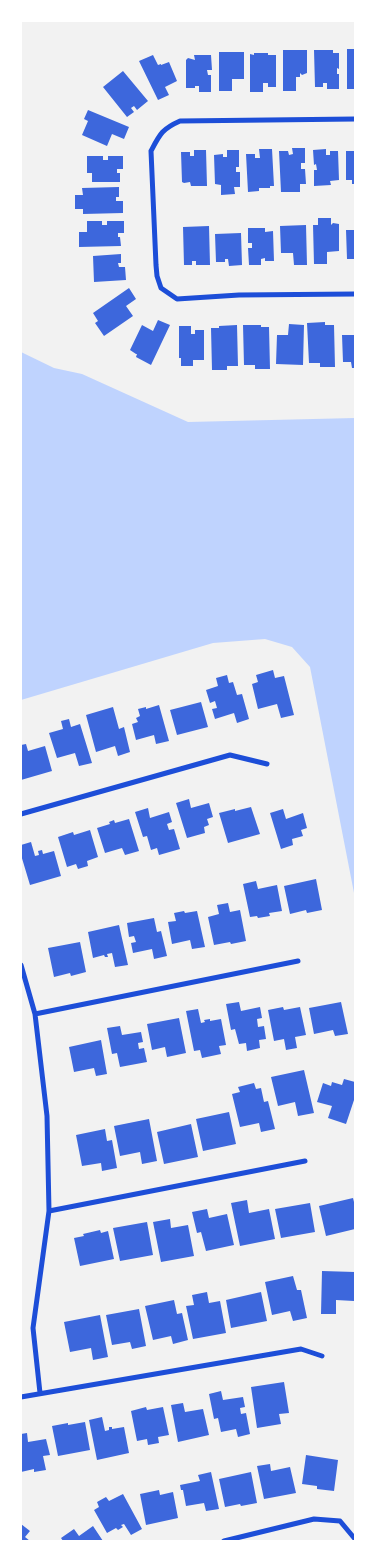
<!DOCTYPE html>
<html>
<head>
<meta charset="utf-8">
<style>
  body { margin:0 }
  #map { position:relative; width:376px; height:1562px; overflow:hidden; background:#f2f2f2; font-family:Commissioner,sans-serif }
  canvas { display:block }
  .frame { position:absolute; inset:0; border:22px solid #fff; pointer-events:none }
</style>
</head>
<body>
<div id="map">
<canvas width="376" height="1562"></canvas>
<div class="frame"></div>
</div>
<script>
const context = document.querySelector('canvas').getContext('2d');
context.lineJoin = 'round';
function fillPath(path, color) { context.fillStyle = color; context.fill(path, 'evenodd'); }
function strokePath(path, color, width, dash) { context.strokeStyle = color; context.lineWidth = width; context.lineCap = dash ? 'butt' : 'round'; context.setLineDash(dash || []); context.stroke(path); }
const water = new Path2D(`
  M21,352L54,368L82,374L188,422L355,418V898L310,667L292,647L265,639L213,643L21,700Z`);
const building = new Path2D(`
  M347,49H355V89H347Z
  M283,50H307V73L302,75L300,73V77H296V91H283Z
  M314,50H333V53H339V69L337,68V74H339V89H327V83H323V87H315Z
  M219,52H244V79H232V91H219Z
  M254,53H268V55H276V87H268V83H263V92H250V54L254,55Z
  M153,55L158,65L161,64V65L169,62L177,81L165,87L169,95L158,100L139,61Z
  M194,55H211L212,70H207L208,75H211V92H199V86H195V88H186V60L188,58L195,60Z
  M123,71L148,101L137,110L134,106L131,108L134,112L127,117L103,87Z
  M88,110L129,127L124,139L112,134L107,146L82,135L88,121L84,119Z
  M292,148H305V163H301V169H305L306,184H300V192H281L279,151H288L289,155L293,154Z
  M259,149H272L274,186H270V188H259V191L248,192L246,154H255V158H260Z
  M326,149V155H330V151H338L339,180L330,181L331,185L314,186V170H317L316,164L314,165L313,150Z
  M194,150H206L207,186H191L190,182L184,183L182,182L181,152H190V156H194Z
  M227,150H239V167H236V172H240V187H234L235,194L221,195V185L215,184L214,155L223,154V157H227Z
  M346,151H355V184H352V180H346Z
  M87,156H103V160H108V156H123V169H117V173H120V182H92V173H87Z
  M119,187V197H116V201H123V213L83,214V209H75V195H83L82,188Z
  M318,218H331V225L333,223L339,224V251L327,252V264H314L313,225H318Z
  M87,221H102V225H107V221H124V233H118V237H120L121,246L79,247V232H87Z
  M306,225L307,265H294L293,253H281L280,226Z
  M209,226L210,265H196V261H192V265H184L183,227Z
  M248,228H265V232L273,231L274,261H265V258L261,259V265H249L248,248H252V243H248Z
  M346,230H355V259H347Z
  M241,233L242,265L229,266L228,259H225V262H216L215,234Z
  M121,254V263H118L119,267H125L126,280L94,282L93,256Z
  M129,288L136,299L126,306L133,316L104,336L95,323L98,321L93,313Z
  M158,320L170,325L151,365L136,357L137,354H136L130,350L142,325L153,331Z
  M325,322V325H334L335,367H320V363H309L307,323Z
  M289,324L304,325L303,365L276,364L277,335H288Z
  M237,325L238,366H227V370H212L211,328H219V326Z
  M243,325H261V327H269L270,369H255V365H244Z
  M179,326H191V334H195V330H204V360H193V366H181V358H179Z
  M342,335H355V368H352L351,362H343Z
  M273,670L275,678L284,676L294,715L281,718L277,704L258,709L252,684L258,682L256,675Z
  M227,675L229,683L233,682L237,695L242,694L249,719L237,723L234,713L215,719L212,709L217,708L215,701L210,703L206,690L218,686L216,678Z
  M201,702L208,727L177,735L170,710Z
  M159,705L169,741L156,744L154,735L136,740L132,724L138,722L136,718L140,716L138,709L146,707V709Z
  M113,707L119,729L124,727L130,752L118,756L115,746L96,752L86,715Z
  M69,719L71,727L80,724L92,763L79,766L75,753L57,758L49,733L63,729L61,721Z
  M26,744L28,751L45,746L52,771L21,780V745Z
  M189,799L191,808L209,803L213,817L207,819L209,825L204,827L205,833L187,838L176,803Z
  M251,807L260,834L228,843L219,813L235,809V811Z
  M148,808L150,818L169,812L172,822L167,824L169,830L174,829L180,849L159,855L157,848L151,850L147,836L143,837L135,812Z
  M283,809L286,819L303,813L307,828L301,830L303,836L292,839L293,845L281,849L270,813Z
  M129,819L139,851L125,855L122,848L105,853L97,828L110,824L109,822L114,820L115,823Z
  M90,830L98,857L87,861L88,866L78,869L76,864L67,867L58,837L73,832L74,835Z
  M31,842L35,856L39,855L38,851L42,850L43,854L54,851L61,876L30,885L21,855V845Z
  M316,879L322,910L307,913L306,910L290,914L284,886Z
  M256,881L258,889L277,885L282,911L269,913L270,916L258,918L257,916L250,917L243,884Z
  M228,903L230,912L240,910L246,941L231,944L230,942L214,945L208,917L219,914L217,905Z
  M184,911L185,913L197,911L205,947L192,949L190,940L172,944L168,922L176,921L174,913Z
  M154,918L157,932L161,931L167,956L154,959L152,949L133,953L131,943L136,942L134,936L129,937L127,923Z
  M119,925L128,965L115,967L112,953L107,954L108,957H105L104,955L93,958L88,932Z
  M80,942L86,972L71,976L70,973L54,977L48,948Z
  M239,1002L241,1011L260,1007L262,1018L257,1019L258,1027L264,1026L266,1039L259,1040L260,1048L247,1051L246,1043L239,1044L235,1029L231,1030L226,1004Z
  M341,1002L348,1034L335,1036L333,1030L314,1034L309,1008Z
  M283,1007L284,1010L300,1007L306,1035L295,1037L297,1048L286,1050L284,1039L274,1041L268,1010Z
  M198,1009L201,1023L205,1022L204,1020L210,1019V1021L221,1019L226,1045L219,1046L221,1054L202,1058L200,1050L194,1051L186,1011Z
  M179,1018L186,1053L167,1057L165,1047L152,1050L147,1024Z
  M120,1026L122,1035L141,1032L143,1042L138,1043L139,1049L144,1048L147,1062L120,1067L117,1053L112,1054L107,1028Z
  M101,1040L107,1074L96,1076L94,1068L74,1072L69,1047Z
  M304,1070L314,1113L298,1116L295,1102L278,1106L271,1077Z
  M344,1079L355,1082V1097L346,1124L328,1118L332,1106L317,1102L323,1083L331,1086L332,1082L342,1085Z
  M254,1083L256,1089L261,1088L264,1102L268,1101L275,1129L261,1132L259,1123L240,1127L232,1094L240,1092L238,1087Z
  M229,1112L236,1144L203,1151L196,1119Z
  M149,1119L157,1161L142,1164L140,1152L120,1156L114,1126Z
  M191,1124L198,1157L164,1164L157,1132Z
  M105,1129L107,1141L112,1140L117,1168L102,1171L101,1163L82,1166L76,1135Z
  M353,1198L355,1206V1229L326,1236L319,1206Z
  M247,1200L249,1213L269,1209L275,1239L240,1246L231,1203Z
  M310,1203L315,1232L281,1238L275,1209Z
  M207,1209L209,1218L227,1214L234,1245L206,1251L201,1232L197,1233L192,1212Z
  M170,1219L171,1228L188,1225L194,1256L161,1262L153,1222Z
  M147,1222L153,1255L120,1261L113,1228Z
  M100,1230L101,1233L108,1231L114,1259L80,1266L74,1238L84,1236L83,1234Z
  M322,1271L355,1272L354,1301L336,1300V1314H321Z
  M293,1276L297,1290H301L307,1318L293,1321L290,1311L272,1315L265,1282Z
  M207,1292L209,1303L220,1301L226,1333L193,1339L186,1306L194,1305L192,1295Z
  M261,1292L267,1321L231,1328L226,1300Z
  M174,1300L177,1314L182,1313L188,1340L173,1344L171,1336L153,1340L145,1306Z
  M139,1309L146,1346L132,1349L130,1342L112,1345L106,1315Z
  M100,1315L108,1357L93,1360L91,1348L70,1352L64,1322Z
  M284,1382L289,1413L279,1414L281,1424L257,1428L251,1387Z
  M221,1391L223,1400L243,1397L245,1407L240,1408L241,1414L246,1413L250,1434L238,1437L236,1429L221,1432L218,1418L214,1419L209,1394Z
  M183,1403L185,1412L203,1409L209,1435L178,1442L171,1405Z
  M146,1407L147,1410L163,1407L169,1435L158,1437L159,1443L148,1445L147,1439L137,1441L131,1411Z
  M102,1417L105,1431L109,1430V1427H112V1429L124,1427L129,1453L97,1460L89,1420Z
  M85,1422L90,1450L58,1456L52,1426L68,1423V1425Z
  M27,1433L28,1442L46,1439L50,1455L43,1456L46,1470L34,1472V1469L21,1472V1434Z
  M306,1455L338,1460L334,1491L317,1489V1486L302,1484Z
  M270,1464L271,1471L290,1467L296,1493L264,1499L257,1466Z
  M211,1472L219,1509L206,1511L204,1503L186,1506L183,1490H181L180,1485L200,1481L198,1475Z
  M251,1472L257,1503L241,1506L240,1504L225,1507L219,1479Z
  M159,1490L160,1495L173,1492L178,1518L146,1525L140,1494Z
  M123,1494L142,1529L131,1535L124,1524L121,1525L123,1527L118,1530L116,1528L107,1533L94,1510L99,1507L97,1502L106,1497L109,1501Z
  M21,1524L30,1531L25,1537L30,1541H21Z
  M93,1526L103,1541H63L61,1538L74,1529L79,1536Z`);
const minor = new Path2D(`
  M355,119L180,121C162,129 160,134 151,151L156,265L157,276L161,288L177,299L239,295L355,294
  M21,814L230,755L267,764
  M21,965L35,1014L47,1116L49,1211L33,1328L40,1393
  M35,1014L298,961
  M49,1211L305,1161
  M21,1397L301,1349L322,1356
  M224,1541L314,1519L340,1521L355,1539`);
fillPath(water, '#bfd3fe');
fillPath(building, '#3d67dc');
strokePath(minor, '#1d4ed8', 5);
</script>
</body>
</html>
